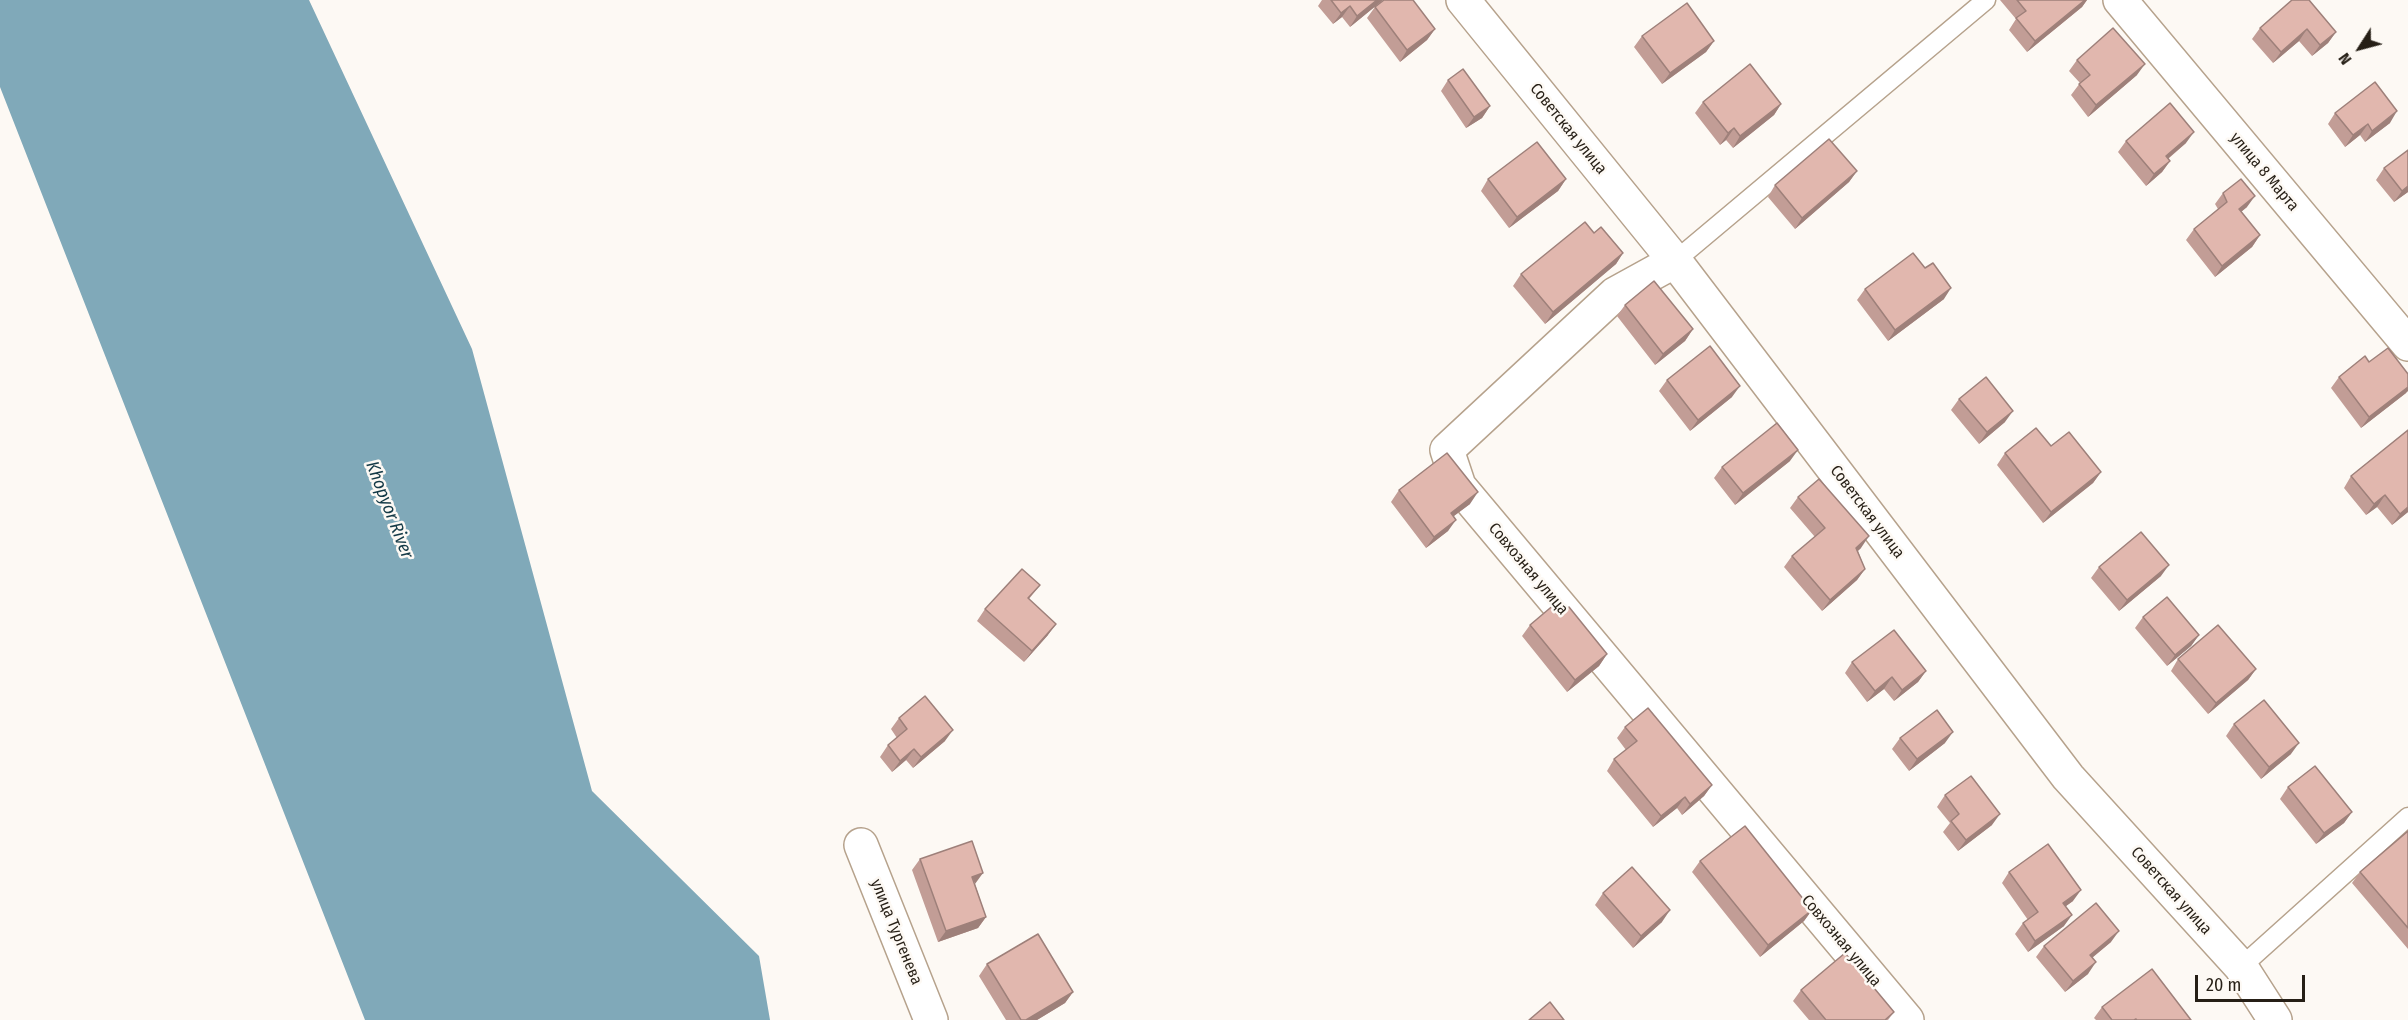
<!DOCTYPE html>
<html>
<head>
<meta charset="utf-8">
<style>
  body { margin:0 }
  #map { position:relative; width:2408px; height:1020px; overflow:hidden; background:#fdf9f4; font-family:"Fira Sans Condensed",sans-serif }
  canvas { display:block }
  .north { position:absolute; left:2330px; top:18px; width:60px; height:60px; -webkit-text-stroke:4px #fdf9f4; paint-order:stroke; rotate:234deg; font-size:16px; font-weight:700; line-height:24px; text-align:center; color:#261f16 }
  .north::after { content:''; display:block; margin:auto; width:21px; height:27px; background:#261f16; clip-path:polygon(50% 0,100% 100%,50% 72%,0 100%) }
  .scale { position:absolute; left:2195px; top:975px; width:110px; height:27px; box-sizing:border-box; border:3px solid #261f16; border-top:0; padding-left:8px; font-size:18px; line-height:21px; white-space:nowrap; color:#261f16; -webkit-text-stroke:4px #fdf9f4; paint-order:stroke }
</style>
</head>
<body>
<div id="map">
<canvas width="2408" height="1020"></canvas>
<div class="north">N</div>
<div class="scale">20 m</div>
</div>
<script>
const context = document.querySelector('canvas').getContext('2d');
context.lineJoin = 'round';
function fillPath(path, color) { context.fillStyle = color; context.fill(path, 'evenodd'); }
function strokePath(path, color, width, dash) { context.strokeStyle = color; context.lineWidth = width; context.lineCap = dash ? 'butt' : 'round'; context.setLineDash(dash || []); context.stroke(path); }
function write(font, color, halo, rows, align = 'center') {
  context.font = font + ' "Fira Sans Condensed",sans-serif'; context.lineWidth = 5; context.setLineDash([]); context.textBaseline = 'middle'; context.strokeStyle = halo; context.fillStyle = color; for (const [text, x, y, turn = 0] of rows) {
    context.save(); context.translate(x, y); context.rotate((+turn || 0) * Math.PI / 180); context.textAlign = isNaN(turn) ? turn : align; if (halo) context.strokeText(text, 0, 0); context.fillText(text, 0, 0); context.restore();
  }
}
const water = new Path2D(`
  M0,0H309L472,349L592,791L759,956L770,1020H365L0,87Z`);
const lane = new Path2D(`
  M1675,261L1986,0
  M2241,967L2408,817`);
const street = new Path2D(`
  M1463,0L1675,261L2068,777L2241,967L2275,1020
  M2120,0L2408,344
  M1675,261L1615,294L1447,450L1459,486L1907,1020
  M861,845L931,1020`);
const wall = new Path2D(`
  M1322,0H1383L1350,27L1342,17L1333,24L1318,6Z
  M2000,0H2087L2082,7L2027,52L2009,30L2016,19Z
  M2292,0L2336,32L2328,43L2312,56L2299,41L2273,63L2252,39L2260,28Z
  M1375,7L1435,29L1427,40L1400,62L1367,18Z
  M1642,36L1714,41L1706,52L1662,84L1634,47Z
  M2077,60L2137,75L2088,117L2071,95L2080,83L2069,71Z
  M1448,80L1490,106L1482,118L1466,128L1441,91Z
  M1703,102L1781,104L1774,115L1733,148L1726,140L1720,145L1695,113Z
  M2335,113L2390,123L2365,142L2360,135L2345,147L2328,124Z
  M2126,141L2186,143L2168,159L2170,161L2162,172L2146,186L2118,152Z
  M2384,168L2408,192L2394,202L2376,180Z
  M1857,171L1849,182L1795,229L1768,197L1775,185Z
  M1488,179H1566L1558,191L1509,228L1481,191Z
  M2223,193L2247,207L2241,212L2260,235L2252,247L2215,277L2186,240L2194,229L2218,209L2215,204Z
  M1594,233L1623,253L1616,264L1545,324L1513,286L1521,274Z
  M1865,289L1944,299L1888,341L1857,300Z
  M1625,305L1693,329L1685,341L1655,365L1617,316Z
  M2369,362L2406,393L2361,428L2331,388L2339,377Z
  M1667,380L1732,397L1690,431L1659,391Z
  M1959,399L2005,422L1979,444L1951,410Z
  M2408,430V512L2392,525L2377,507L2366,515L2344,488L2351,476Z
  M2051,446L2101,472L2093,483L2043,523L1997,465L2005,453Z
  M1790,461L1735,505L1714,478L1722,467Z
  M1399,490L1470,504L1454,516L1448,531L1426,548L1391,502Z
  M1798,497L1861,548L1858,551L1865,569L1857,580L1822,611L1784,567L1792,556L1815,537L1790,508Z
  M2099,567L2161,576L2119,611L2091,578Z
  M1040,585L1029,599L1048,635L1024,662L977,621L985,609Z
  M1563,612L1607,654L1599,666L1567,692L1522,636L1530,625Z
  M2143,617L2199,635L2191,646L2167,666L2135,628Z
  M2178,659L2256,669L2248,680L2208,714L2171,671Z
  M1852,662L1926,671L1918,682L1894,701L1884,689L1867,702L1845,673Z
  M899,718L945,741L913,768L906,760L892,772L880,757L888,745L897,738L891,729Z
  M2234,724L2291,754L2261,779L2226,736Z
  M1625,727L1712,785L1704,796L1682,815L1677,808L1653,827L1607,771L1614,759L1626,750L1617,738Z
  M1900,738L1945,743L1909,771L1892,749Z
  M2288,787L2352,812L2344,823L2316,844L2280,799Z
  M1945,795L1992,825L1958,851L1943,832L1950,823L1937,807Z
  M2408,831V949L2352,883L2360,872Z
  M920,859L975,884L986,917L978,928L938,942L912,870Z
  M1700,861L1812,910L1804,921L1760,957L1692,872Z
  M2009,872L2073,901L2066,906L2064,926L2028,952L2015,934L2023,923L2028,920L2002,883Z
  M1603,893L1662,922L1633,948L1595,905Z
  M2111,942L2092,958L2088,974L2065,992L2036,957L2044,946Z
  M987,964L1073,992L1065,1003L1037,1020H1006L979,976Z
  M1801,990L1894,1012L1888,1020H1809L1793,1001Z
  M2102,1007L2191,1020H2096L2094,1018Z`);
const shadedWall = new Path2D(`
  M1377,0H1383L1350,27L1357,16Z
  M2085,0H2087L2082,7L2027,52L2035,41Z
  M1350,6L1342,17L1333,24L1341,13Z
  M1435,29L1427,40L1400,62L1407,50Z
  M2307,29L2299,41L2273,63L2281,52Z
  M2336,32L2328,43L2312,56L2320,45Z
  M1714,41L1706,52L1662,84L1670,73Z
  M2145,64L2137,75L2088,117L2096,105Z
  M1781,104L1774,115L1733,148L1740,136Z
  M1490,106L1482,118L1466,128L1474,117Z
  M2397,111L2390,123L2365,142L2372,131Z
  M2368,124L2360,135L2345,147L2353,135Z
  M1734,128L1726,140L1720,145L1728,133Z
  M2194,132L2186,143L2158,167L2166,156Z
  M2170,161L2162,172L2146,186L2154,174Z
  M1857,171L1849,182L1795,229L1802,218Z
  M1566,179L1558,191L1509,228L1517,217Z
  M2408,186V192L2394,202L2402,191Z
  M2255,196L2247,207L2231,220L2239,209Z
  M2260,235L2252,247L2215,277L2222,266Z
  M1623,253L1616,264L1545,324L1553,312Z
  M1951,288L1944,299L1888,341L1895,330Z
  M1693,329L1685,341L1655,365L1663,354Z
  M1740,386L1732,397L1690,431L1698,420Z
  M2408,387V391L2406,393L2361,428L2369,417Z
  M2013,411L2005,422L1979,444L1987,432Z
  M1798,450L1790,461L1735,505L1743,493Z
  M2101,472L2093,483L2043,523L2051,512Z
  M1478,492L1470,504L1443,524L1451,513Z
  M2385,495L2377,507L2366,515L2374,504Z
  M2408,507V512L2392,525L2400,514Z
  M1456,520L1448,531L1426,548L1434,537Z
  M1869,536L1861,548L1848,559L1856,548Z
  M2169,565L2161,576L2119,611L2127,600Z
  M1865,569L1857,580L1822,611L1830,600Z
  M1056,624L1048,635L1024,662L1032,651Z
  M2199,635L2191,646L2167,666L2175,655Z
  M1607,654L1599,666L1567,692L1575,680Z
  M2256,669L2248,680L2208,714L2216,703Z
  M1926,671L1918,682L1894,701L1902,690Z
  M1892,677L1884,689L1867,702L1875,691Z
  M953,730L945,741L913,768L921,757Z
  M1953,732L1945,743L1909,771L1917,759Z
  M2299,743L2291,754L2261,779L2269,767Z
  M914,749L906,760L892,772L900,761Z
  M1712,785L1704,796L1682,815L1690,804Z
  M1685,797L1677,808L1653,827L1661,816Z
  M2352,812L2344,823L2316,844L2324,833Z
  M2000,814L1992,825L1958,851L1966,840Z
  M983,873L975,884L972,877Z
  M2081,890L2073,901L2055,914L2063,903Z
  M1670,910L1662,922L1633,948L1641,936Z
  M1812,910L1804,921L1760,957L1768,945Z
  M2072,915L2064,926L2028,952L2035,941Z
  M986,917L978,928L938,942L946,931Z
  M2119,931L2111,942L2082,966L2090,955Z
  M2096,962L2088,974L2065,992L2073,981Z
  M1073,992L1065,1003L1037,1020H1026Z`);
const building = new Path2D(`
  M1331,0H1377L1357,16L1350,6L1341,13Z
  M1384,0H1413L1435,29L1407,50L1375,7Z
  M2017,0H2085L2035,41L2016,18L2026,11Z
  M2292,0H2309L2336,32L2320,45L2307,29L2281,52L2260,28Z
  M1687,3L1714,41L1670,73L1642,36Z
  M2113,28L2145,64L2096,105L2079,84L2090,75L2077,60Z
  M1750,64L1781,104L1740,136L1734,128L1728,133L1703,102Z
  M1463,69L1490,106L1474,117L1448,80Z
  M2375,82L2397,111L2372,131L2368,124L2353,135L2335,113Z
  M2170,103L2194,132L2166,156L2170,161L2154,174L2126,141Z
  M1829,139L1857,171L1802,218L1775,185Z
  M1537,142L1566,179L1517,217L1488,179Z
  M2408,150V186L2402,191L2384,168Z
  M2241,179L2255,196L2239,209L2260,235L2222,266L2194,229L2227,202L2223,193Z
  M1585,222L1594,233L1601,227L1623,253L1553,312L1521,274Z
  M1913,253L1925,268L1933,263L1951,288L1895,330L1865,289Z
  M1654,281L1693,329L1663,354L1625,305Z
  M1710,346L1740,386L1698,420L1667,380Z
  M2388,348L2408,374V387L2369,417L2339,377L2365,356L2369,362Z
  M1986,377L2013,411L1987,432L1959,399Z
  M1777,423L1798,450L1743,493L1722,467Z
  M2036,428L2051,446L2069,432L2101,472L2051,512L2005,453Z
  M2408,430V507L2400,514L2385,495L2374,504L2351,476Z
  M1447,453L1478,492L1451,513L1456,520L1434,537L1399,490Z
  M1819,479L1869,536L1856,548L1865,569L1830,600L1792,556L1825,528L1798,497Z
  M2141,532L2169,565L2127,600L2099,567Z
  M1022,569L1040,585L1028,598L1056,624L1032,651L985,609Z
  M2167,597L2199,635L2175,655L2143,617Z
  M1556,603L1563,612L1569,607L1607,654L1575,680L1530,625Z
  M2218,625L2256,669L2216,703L2178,659Z
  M1894,630L1926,671L1902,690L1892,677L1875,691L1852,662Z
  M925,696L953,730L921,757L914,749L900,761L888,745L907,729L899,718Z
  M2264,700L2299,743L2269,767L2234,724Z
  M1648,708L1712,785L1690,804L1685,797L1661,816L1614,759L1637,741L1625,727Z
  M1937,710L1953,732L1917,759L1900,738Z
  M2315,766L2352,812L2324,833L2288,787Z
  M1971,776L2000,814L1966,840L1951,821L1959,814L1945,795Z
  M1745,826L1812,910L1768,945L1700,861Z
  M2408,831V928L2360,872Z
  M972,841L983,873L972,877L986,917L946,931L920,859Z
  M2048,844L2081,890L2063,903L2072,915L2035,941L2023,923L2038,912L2009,872Z
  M1632,867L1670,910L1641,936L1603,893Z
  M2096,903L2119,931L2090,955L2096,962L2073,981L2044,946Z
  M1038,934L1073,992L1026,1020H1021L987,964Z
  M1845,953L1894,1012L1885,1020H1826L1801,990Z
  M2152,969L2191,1020H2137L2136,1019L2134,1020H2112L2102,1007Z
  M1550,1002L1564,1020H1529Z`);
const streetNames = [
  ["Советская улица",1568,129,51],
  ["улица 8 Марта",2264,172,50],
  ["Советская улица",1867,512,53],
  ["Совхозная улица",1528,569,50],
  ["Советская улица",2171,891,48],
  ["улица Тургенева",896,932,68],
  ["Совхозная улица",1841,941,50]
];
const waterNames = [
  ["Khopyor River",389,510,69]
];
fillPath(water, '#80a9b9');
strokePath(lane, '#b6a28c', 21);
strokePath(street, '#b6a28c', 36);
strokePath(lane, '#fff', 18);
strokePath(street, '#fff', 33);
fillPath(wall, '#c29d96');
fillPath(shadedWall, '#9e807a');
fillPath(building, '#e1b7ae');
strokePath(building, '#9e807a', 1.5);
write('16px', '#261f16', '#fdf9f4', streetNames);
write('italic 18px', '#133946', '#fdf9f4', waterNames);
</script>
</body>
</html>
